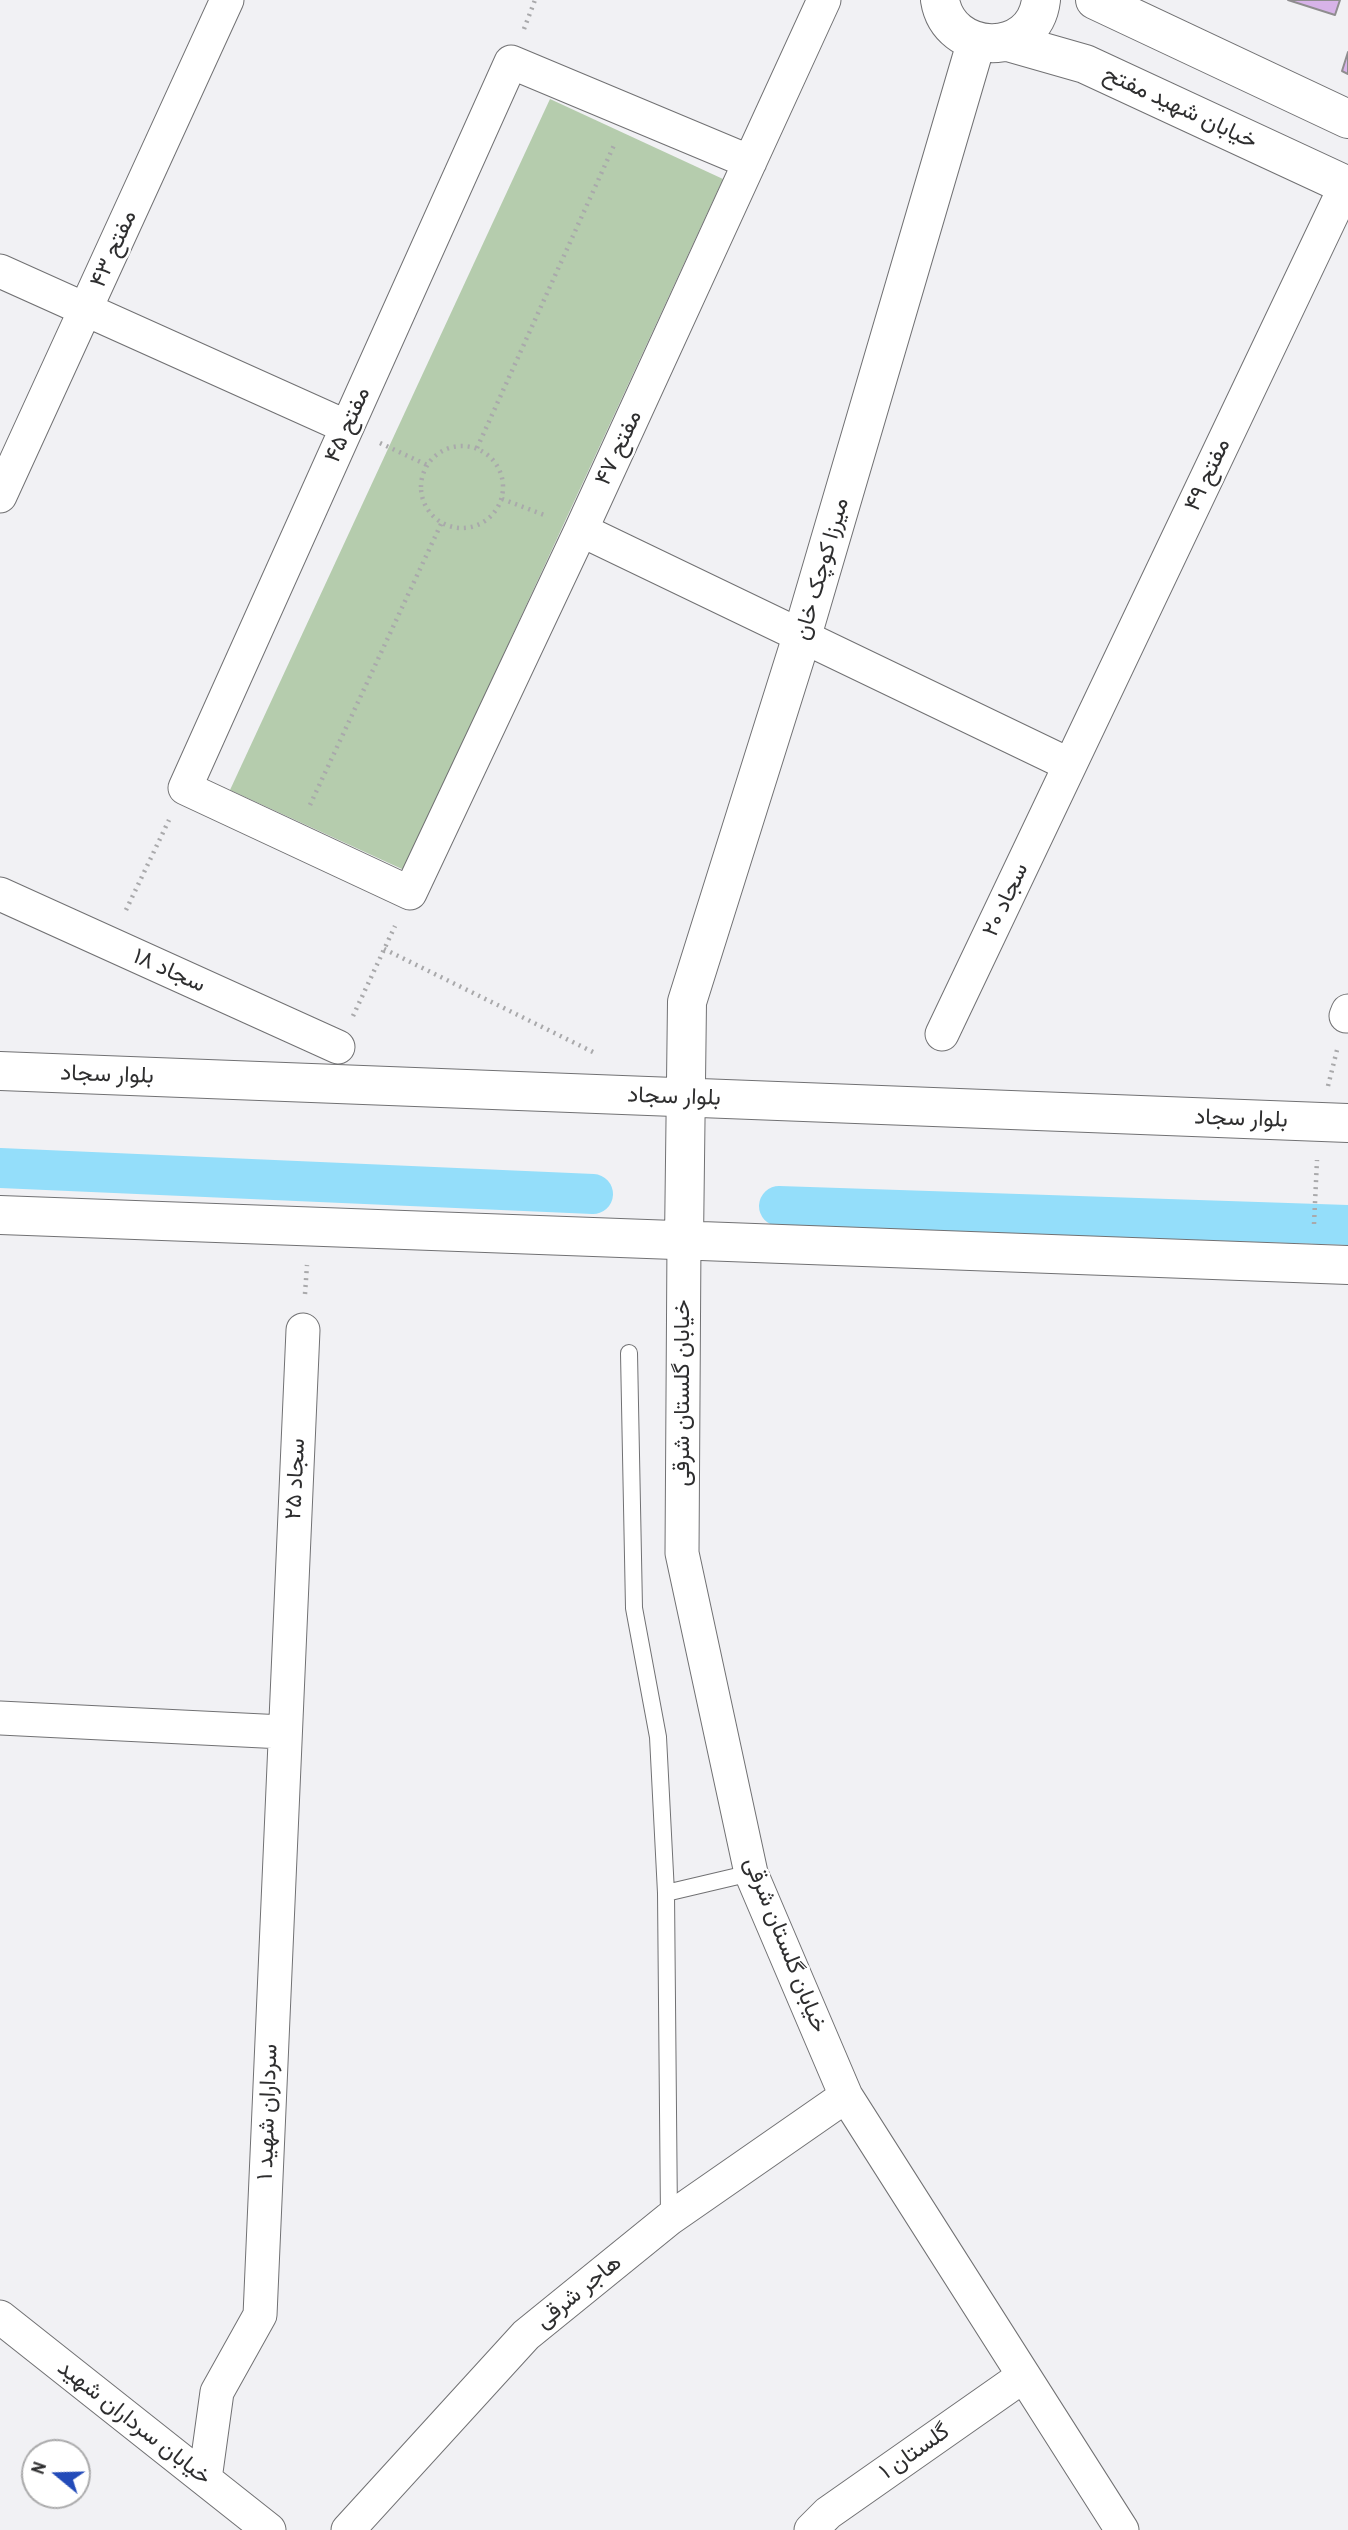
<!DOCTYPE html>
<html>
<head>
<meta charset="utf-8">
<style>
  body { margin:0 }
  #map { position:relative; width:1348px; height:2530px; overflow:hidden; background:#f1f1f4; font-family:"Archivo Narrow",sans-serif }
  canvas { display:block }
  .north { position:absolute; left:21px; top:2439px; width:70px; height:70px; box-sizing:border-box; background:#fff; border:2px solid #ababac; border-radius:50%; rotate:289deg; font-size:19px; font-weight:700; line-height:28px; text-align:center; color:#2e2e2f }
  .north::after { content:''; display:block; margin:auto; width:24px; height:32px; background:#234bb9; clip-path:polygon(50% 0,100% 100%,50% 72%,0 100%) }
</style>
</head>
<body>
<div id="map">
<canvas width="1348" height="2530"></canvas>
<div class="north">N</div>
</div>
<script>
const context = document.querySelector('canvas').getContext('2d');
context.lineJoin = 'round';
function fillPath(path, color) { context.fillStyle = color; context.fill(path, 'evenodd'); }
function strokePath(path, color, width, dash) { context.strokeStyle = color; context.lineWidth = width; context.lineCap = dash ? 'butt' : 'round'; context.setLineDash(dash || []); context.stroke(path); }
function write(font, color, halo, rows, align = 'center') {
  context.font = font + ' "Archivo Narrow",Vazirmatn,sans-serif'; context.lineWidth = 5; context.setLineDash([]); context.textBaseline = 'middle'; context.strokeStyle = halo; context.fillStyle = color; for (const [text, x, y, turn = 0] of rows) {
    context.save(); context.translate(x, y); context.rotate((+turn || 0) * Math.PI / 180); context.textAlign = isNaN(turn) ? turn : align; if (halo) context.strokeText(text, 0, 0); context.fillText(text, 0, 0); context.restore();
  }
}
const green = new Path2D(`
  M550,99L723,179L404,870L230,790Z`);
const canal = new Path2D(`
  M0,1168L593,1194
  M779,1206L1348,1225`);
const building = new Path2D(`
  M1288,0H1340L1335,15Z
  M1348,52V74L1342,71Z`);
const path = new Path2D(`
  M524,29L535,0
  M380,443L427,465
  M421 487a41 41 0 1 1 82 0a41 41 0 1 1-82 0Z
  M477,448L615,143
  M502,499L547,516
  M310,805L441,524
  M126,910L169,820
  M384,949L597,1054
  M353,1016L395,926
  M1328,1086L1337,1050
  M1314,1224L1317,1160
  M305,1294L307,1265`);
const lane = new Path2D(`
  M629,1353L634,1608L658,1737L666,1893L669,2219
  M666,1893L751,1873`);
const street = new Path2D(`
  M750,162L511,62L185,788L410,893L581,530L824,0
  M0,271L347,427
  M0,496L227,0
  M581,530L1070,765
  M0,894L338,1047
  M1346,1016L1348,1011
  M942,1034L1346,185
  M684,1240L682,1553L751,1873L846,2096L1122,2530
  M0,1718L283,1732
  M0,2317L269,2530
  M205,2479L217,2392L260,2315L303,1330
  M348,2530L526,2335L669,2219L846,2096
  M811,2530L828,2513L1022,2377`);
const secondary = new Path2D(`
  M940,0C949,56 1034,59 1041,0
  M1095,0L1348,119
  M1008,42L1085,64L1348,186
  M0,1071L1348,1123
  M0,1215L1348,1265
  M684,1240L687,1002L802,636L976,43`);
const streetNames = [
  ["خیابان شهید مفتح",1180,108,25],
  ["مفتح ۴۳",114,249,-66],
  ["مفتح ۴۵",348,425,-66],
  ["مفتح ۴۷",619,448,-65],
  ["مفتح ۴۹",1208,475,-65],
  ["میرزا کوچک خان",822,569,-74],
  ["سجاد ۲۰",1006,900,-65],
  ["سجاد ۱۸",169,971,24],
  ["بلوار سجاد",107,1075,2],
  ["بلوار سجاد",674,1097,2],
  ["بلوار سجاد",1241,1119,2],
  ["خیابان گلستان شرقی",683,1393,-90],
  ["سجاد ۲۵",296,1479,-87],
  ["خیابان گلستان شرقی",785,1945,68],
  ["سرداران شهید ۱",268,2112,-88],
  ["هاجر شرقی",579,2292,-39],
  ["خیابان سرداران شهید",134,2423,38],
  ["گلستان ۱",915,2452,-35]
];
fillPath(green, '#b5ccad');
strokePath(canal, '#94defa', 40);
fillPath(building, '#d7b3e8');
strokePath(building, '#8f8d8f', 2);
strokePath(lane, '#717173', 18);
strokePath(street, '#717173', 35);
strokePath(secondary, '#717173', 40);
strokePath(path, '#a9a9ab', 4.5, [2, 5]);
strokePath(lane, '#fff', 16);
strokePath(street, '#fff', 33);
strokePath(secondary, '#fff', 38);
write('23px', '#2e2e2f', '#fff', streetNames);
</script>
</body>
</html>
